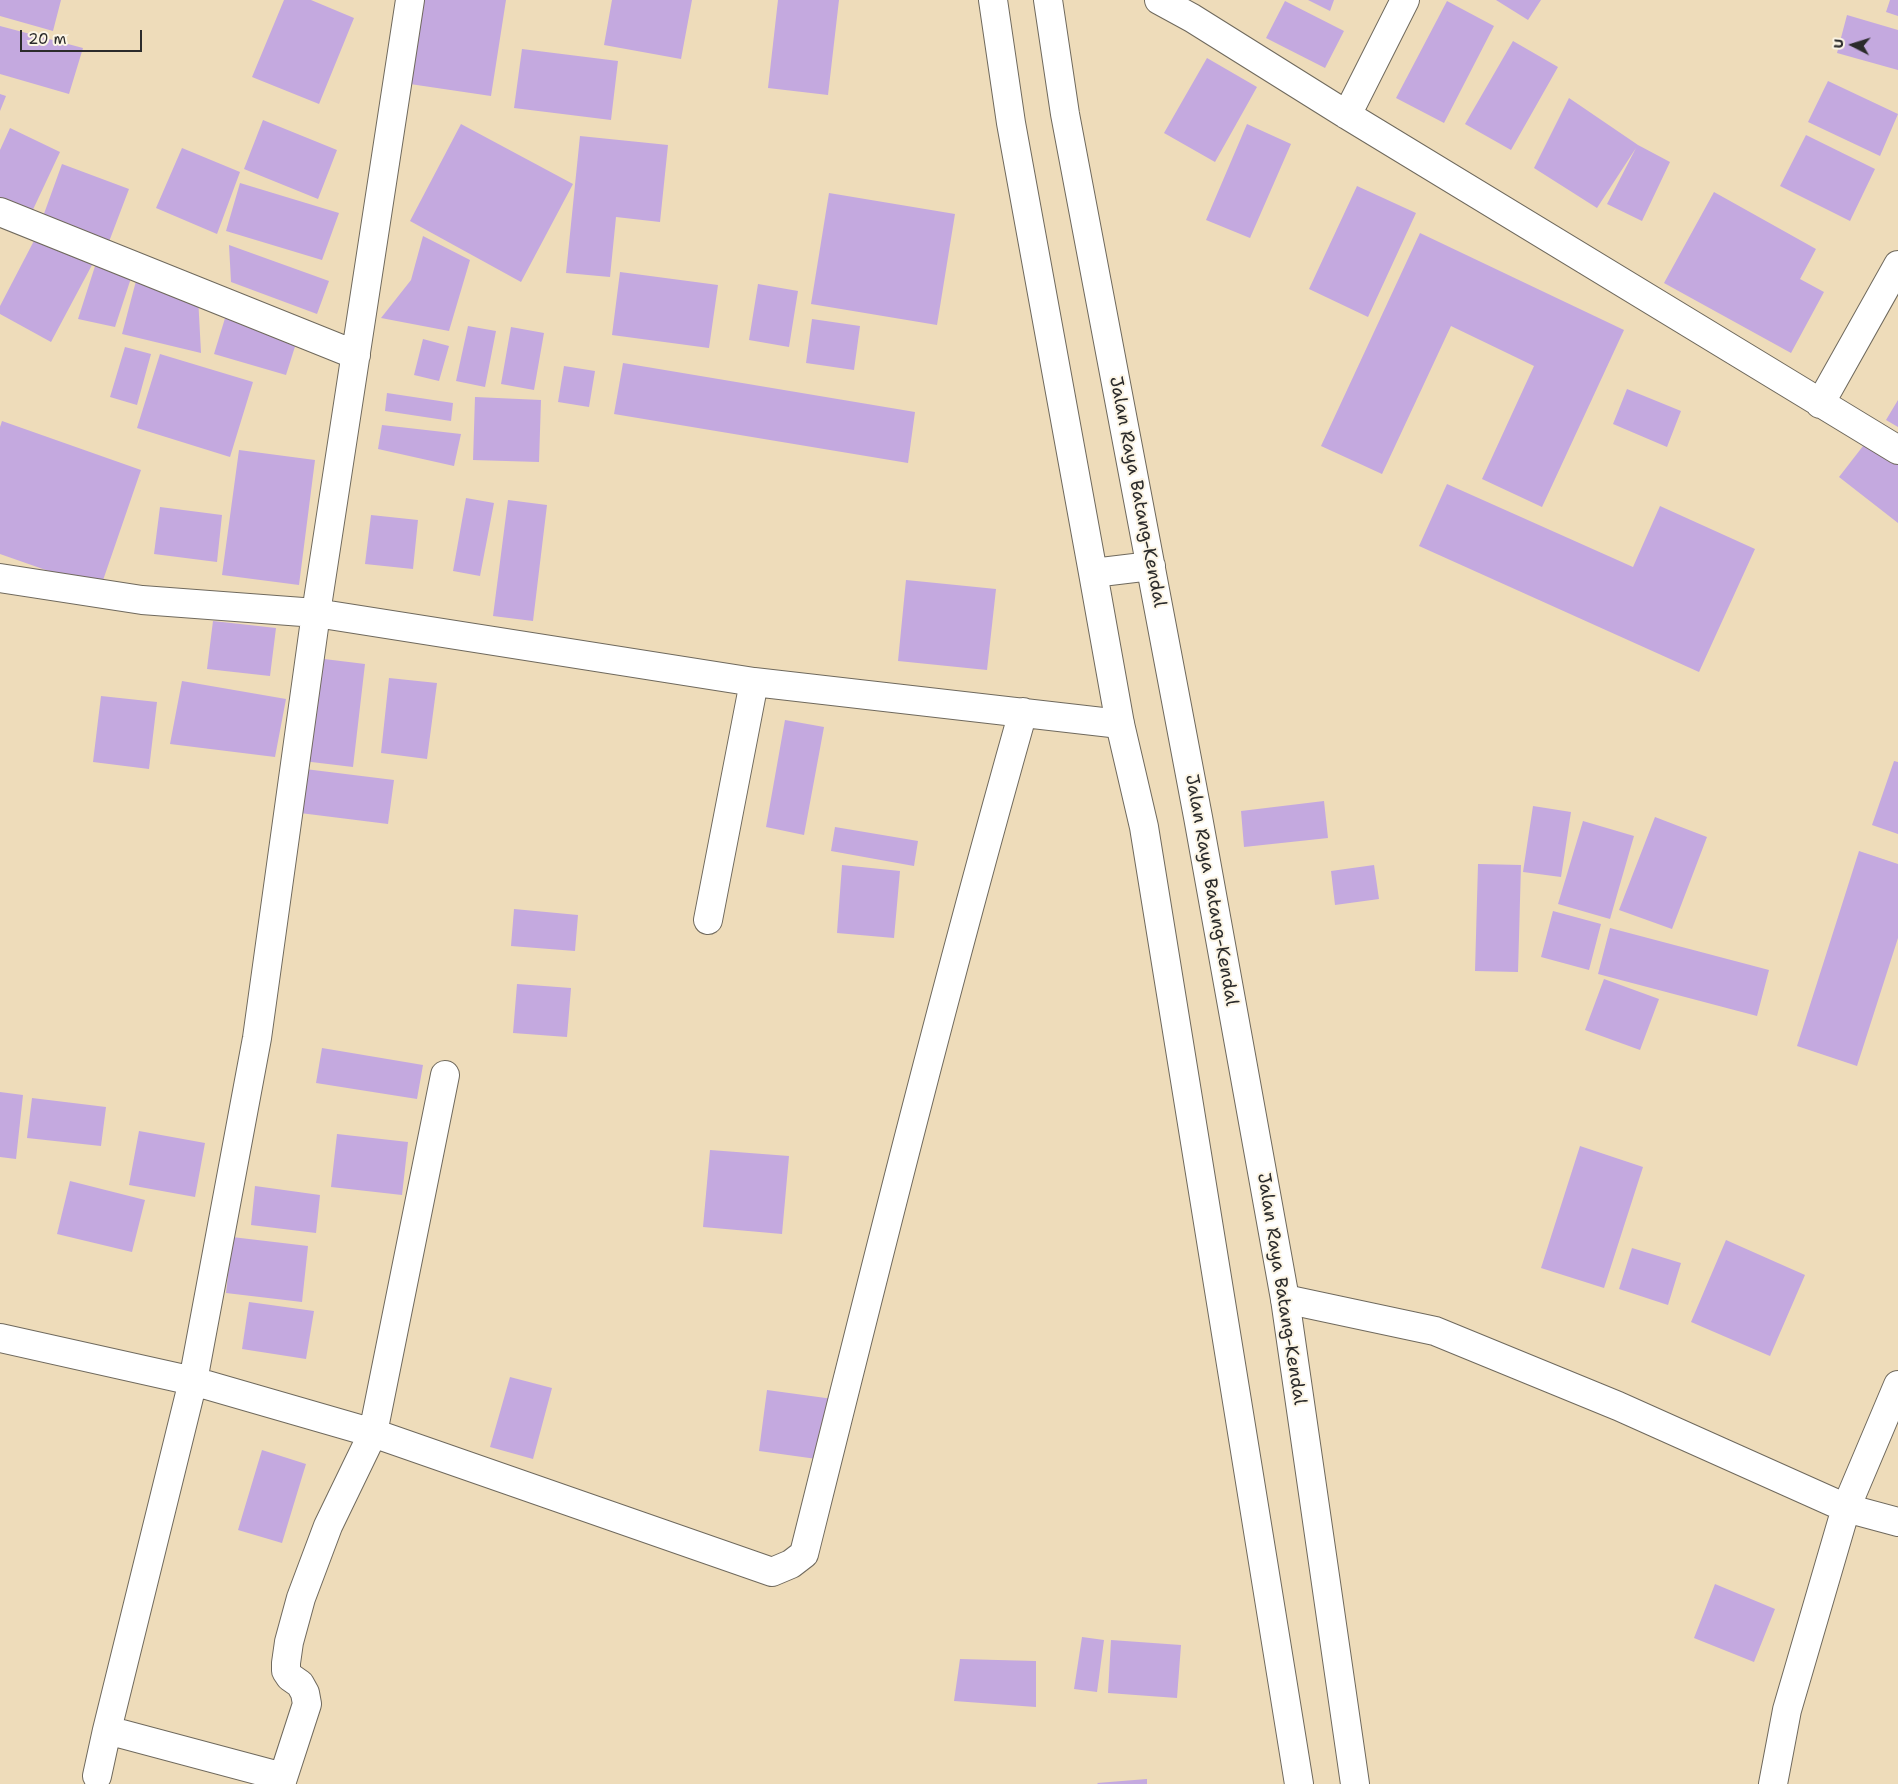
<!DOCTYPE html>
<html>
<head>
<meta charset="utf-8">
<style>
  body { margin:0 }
  #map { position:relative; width:1898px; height:1784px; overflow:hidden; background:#eedcba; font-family:"Shantell Sans",sans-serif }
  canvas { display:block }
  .north { position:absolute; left:1828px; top:20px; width:50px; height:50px; -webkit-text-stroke:4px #fcf5e5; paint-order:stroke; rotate:275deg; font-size:14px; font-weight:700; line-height:20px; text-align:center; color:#2b2b2b }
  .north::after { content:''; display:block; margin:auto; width:18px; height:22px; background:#2b2b2b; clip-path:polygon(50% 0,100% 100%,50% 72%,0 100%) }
  .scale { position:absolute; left:20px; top:30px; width:122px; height:22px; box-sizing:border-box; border:2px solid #2b2b2b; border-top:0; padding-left:6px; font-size:15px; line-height:18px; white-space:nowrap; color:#2b2b2b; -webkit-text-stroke:4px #fcf5e5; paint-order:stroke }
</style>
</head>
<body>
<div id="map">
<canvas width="1898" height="1784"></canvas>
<div class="north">U</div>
<div class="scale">20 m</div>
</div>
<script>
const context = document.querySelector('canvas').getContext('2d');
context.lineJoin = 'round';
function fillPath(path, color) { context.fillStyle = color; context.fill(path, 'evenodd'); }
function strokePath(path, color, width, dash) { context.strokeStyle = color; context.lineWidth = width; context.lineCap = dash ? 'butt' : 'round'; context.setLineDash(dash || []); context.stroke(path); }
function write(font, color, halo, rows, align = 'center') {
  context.font = font + ' "Shantell Sans",sans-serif'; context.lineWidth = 4; context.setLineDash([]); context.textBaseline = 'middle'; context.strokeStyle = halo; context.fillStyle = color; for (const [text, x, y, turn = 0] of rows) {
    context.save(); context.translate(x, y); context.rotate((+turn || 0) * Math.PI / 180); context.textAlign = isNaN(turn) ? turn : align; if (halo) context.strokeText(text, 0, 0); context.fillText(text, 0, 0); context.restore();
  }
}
const building = new Path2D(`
  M0,0H61L53,31L0,16Z
  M284,0H311L354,18L319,104L252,77Z
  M423,0H506L491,96L410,84Z
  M612,0H692L681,59L604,45Z
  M778,0H839L828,95L768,88Z
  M1308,0H1334L1330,11Z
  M1496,0H1541L1528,20Z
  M1890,0H1898V16L1886,12Z
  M1285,1L1344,31L1325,68L1266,38Z
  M1447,1L1494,26L1444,123L1396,98Z
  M1847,15L1898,30V70L1837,53Z
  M0,26L83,48L69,94L0,74Z
  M1513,41L1558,67L1511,150L1465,124Z
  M522,49L618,61L611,120L514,108Z
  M1207,58L1257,87L1215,162L1164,133Z
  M1828,81L1898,114L1880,156L1808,122Z
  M0,94L6,96L0,111Z
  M1569,98L1638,145L1670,162L1642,221L1607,204L1636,148L1597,208L1534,168Z
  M263,120L337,150L318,199L244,169Z
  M461,124L573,184L521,282L410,221Z
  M1247,124L1291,144L1250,238L1206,220Z
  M10,128L60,152L30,216L0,202V150Z
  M1806,135L1875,169L1850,221L1780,186Z
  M580,136L668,145L660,222L616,217L610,277L566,273Z
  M182,148L240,172L217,234L156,208Z
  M62,164L129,189L107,247L41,222Z
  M240,183L339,213L322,260L226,231Z
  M1357,186L1416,213L1368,317L1309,289Z
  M1714,192L1816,249L1800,279L1824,292L1791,353L1664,283Z
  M829,193L955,214L937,325L811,304Z
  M1420,233L1624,330L1542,507L1482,479L1534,366L1451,326L1382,474L1321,446Z
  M37,235L92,265L51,342L0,314V306Z
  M423,236L470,260L449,331L381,318L411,280Z
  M229,245L329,281L317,314L231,282Z
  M97,260L133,272L115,327L78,319Z
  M620,272L718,285L709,348L612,335Z
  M136,281L198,296L201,353L122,334Z
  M758,284L798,291L789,347L749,340Z
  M226,315L298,337L286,375L214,354Z
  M812,319L860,326L854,370L806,363Z
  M468,326L496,331L485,387L456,381Z
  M511,327L544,333L534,390L501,384Z
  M423,339L449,346L439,381L414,375Z
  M125,347L151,354L137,405L110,397Z
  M160,354L253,382L230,457L137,428Z
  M623,363L915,412L908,463L614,414Z
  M564,366L595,371L589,407L558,402Z
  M1627,389L1681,411L1667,447L1613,424Z
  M387,393L453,403L451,421L385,411Z
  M475,397L541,400L539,462L473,460Z
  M1898,400V427L1886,420Z
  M2,421L141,470L100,589L0,554V427Z
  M382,425L461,434L454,466L378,449Z
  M1870,437L1898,459V523L1839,477Z
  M239,450L315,460L299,585L222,575Z
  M1447,484L1633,567L1660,506L1755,549L1699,672L1419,546Z
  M466,498L494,503L480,576L453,571Z
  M508,500L547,505L533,621L493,616Z
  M160,507L222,515L217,562L154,554Z
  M371,515L418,520L413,569L365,564Z
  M906,580L996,589L987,670L898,661Z
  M213,621L276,628L270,676L207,669Z
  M316,658L365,664L353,767L303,761Z
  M389,678L437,683L427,759L381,753Z
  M182,681L286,699L275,757L170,744Z
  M101,696L157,702L149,769L93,762Z
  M785,720L824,727L804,835L766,827Z
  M1894,761L1898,762V834L1872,825Z
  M305,769L394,780L388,824L300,813Z
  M1324,801L1328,838L1244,847L1241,811Z
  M1533,806L1571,812L1561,877L1523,872Z
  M1655,817L1707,837L1672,929L1619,910Z
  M1583,821L1634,836L1610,919L1558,904Z
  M835,827L918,841L914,866L831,851Z
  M1859,851L1898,864V938L1857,1066L1797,1046Z
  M1478,864L1521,865L1518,972L1475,971Z
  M842,865L900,871L894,938L837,933Z
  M1374,865L1379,899L1335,905L1331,871Z
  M514,909L578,915L575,951L511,946Z
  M1553,911L1601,924L1589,970L1541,957Z
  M1610,928L1769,970L1757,1016L1598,974Z
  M1604,979L1659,999L1640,1050L1585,1030Z
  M517,984L571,988L567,1037L513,1033Z
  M322,1048L423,1065L417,1099L316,1083Z
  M0,1092L23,1095L16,1159L0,1157Z
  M32,1098L106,1107L101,1146L27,1138Z
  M139,1131L205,1143L195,1197L129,1185Z
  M337,1134L408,1142L402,1195L331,1187Z
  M1580,1146L1643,1167L1604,1288L1541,1268Z
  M710,1150L789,1156L782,1234L703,1227Z
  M70,1181L145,1200L132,1252L57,1234Z
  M255,1186L320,1195L316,1233L251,1225Z
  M232,1237L308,1246L302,1302L226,1293Z
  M1726,1240L1805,1275L1770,1356L1691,1322Z
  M1632,1248L1681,1263L1668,1305L1619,1289Z
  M249,1302L314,1311L306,1359L242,1349Z
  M510,1377L552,1388L533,1459L490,1447Z
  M767,1390L833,1399L824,1460L759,1451Z
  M262,1450L306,1464L282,1543L238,1530Z
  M1715,1584L1775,1609L1754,1662L1694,1638Z
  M1082,1637L1104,1640L1097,1692L1074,1689Z
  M1111,1640L1181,1645L1177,1698L1108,1693Z
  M960,1659L1036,1661V1707L954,1701Z
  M1147,1779V1784H1098L1097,1783Z`);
const street = new Path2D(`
  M1159,0L1192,18L1347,115L1898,450
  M1347,115L1405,0
  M0,212L356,355
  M1820,404L1898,265
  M0,578L142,600L316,613L754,682L1120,724
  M708,920L754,682
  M1285,1299L1435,1331L1618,1406L1846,1508L1898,1522
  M0,1338L193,1381L373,1433L772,1572L791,1564L804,1554C874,1273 944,991 1023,712
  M107,1730L283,1777
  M97,1776L107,1730L193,1381L257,1038L316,613L410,0
  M281,1784L307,1704L305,1693L300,1684L290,1677L286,1671V1663L289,1642L301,1598L328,1526L373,1433L445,1075
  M1773,1784L1787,1710L1846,1508L1898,1385`);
const highway = new Path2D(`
  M993,0L1011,123L1093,573L1120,724L1144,827L1299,1784
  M1048,0L1065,114L1198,817L1285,1299L1355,1784
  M1093,573L1151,566`);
const streetNames = [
  ["Jalan Raya Batang-Kendal",1137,492,79],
  ["Jalan Raya Batang-Kendal",1211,890,80],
  ["Jalan Raya Batang-Kendal",1281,1289,81]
];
fillPath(building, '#c4a9df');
strokePath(street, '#6f695d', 30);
strokePath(highway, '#6f695d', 30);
strokePath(street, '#fff', 28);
strokePath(highway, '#fff', 28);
write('18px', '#2b2b2b', '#fcf5e5', streetNames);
</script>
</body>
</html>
